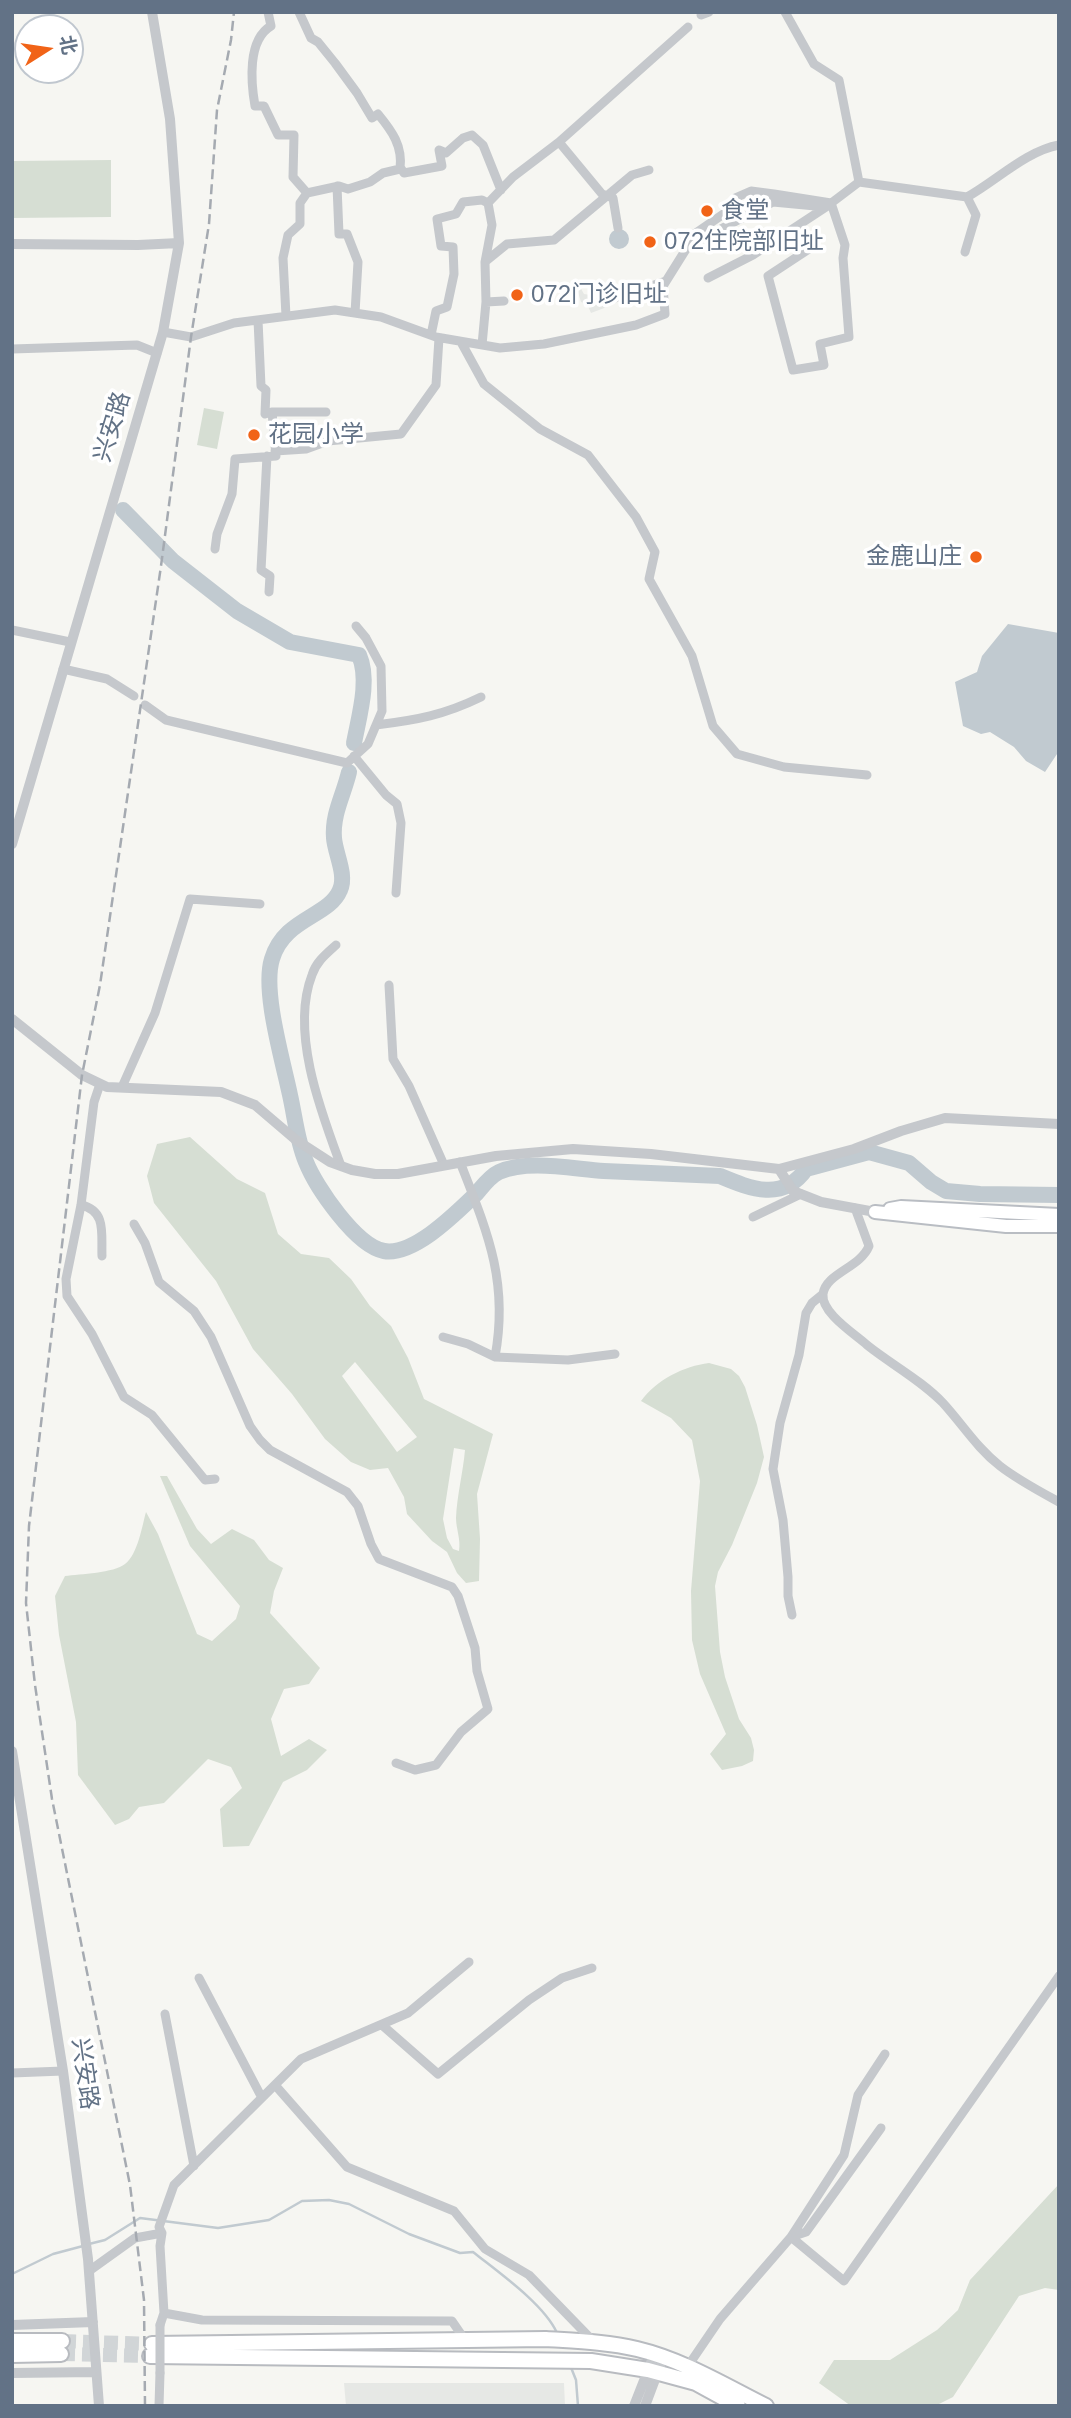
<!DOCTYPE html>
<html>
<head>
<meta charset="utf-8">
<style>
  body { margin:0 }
  #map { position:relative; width:1071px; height:2418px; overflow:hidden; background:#f6f6f2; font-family:Arial,"Noto Sans SC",sans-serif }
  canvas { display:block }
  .frame { position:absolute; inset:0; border:14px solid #627286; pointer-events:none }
  .north { position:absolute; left:14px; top:14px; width:70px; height:70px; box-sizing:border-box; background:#fff; border:2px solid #c0c7cf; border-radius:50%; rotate:78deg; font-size:19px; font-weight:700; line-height:28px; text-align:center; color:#627286 }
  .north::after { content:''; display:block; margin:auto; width:24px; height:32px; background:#f16317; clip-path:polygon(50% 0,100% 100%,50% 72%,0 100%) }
</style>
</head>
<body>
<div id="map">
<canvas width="1071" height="2418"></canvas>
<div class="frame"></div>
<div class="north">北</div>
</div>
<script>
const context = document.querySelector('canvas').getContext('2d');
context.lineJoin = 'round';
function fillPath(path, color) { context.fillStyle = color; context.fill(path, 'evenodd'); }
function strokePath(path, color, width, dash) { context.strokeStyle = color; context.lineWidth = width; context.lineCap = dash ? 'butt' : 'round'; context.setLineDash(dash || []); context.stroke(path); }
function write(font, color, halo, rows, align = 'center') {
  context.font = font + ' Arial,"Noto Sans SC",sans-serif'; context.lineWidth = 7; context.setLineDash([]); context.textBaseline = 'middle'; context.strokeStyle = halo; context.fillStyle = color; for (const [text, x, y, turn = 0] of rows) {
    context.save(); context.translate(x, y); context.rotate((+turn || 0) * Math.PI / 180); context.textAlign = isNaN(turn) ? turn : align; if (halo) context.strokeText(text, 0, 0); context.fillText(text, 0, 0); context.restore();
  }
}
const built = new Path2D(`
  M580,287L584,294L590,295L593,300L604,294L607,307L591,313L587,304L581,302L577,289Z
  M344,2383H564L565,2406H346Z`);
const green = new Path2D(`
  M111,160V217L12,218V161Z
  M204,408L224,412L217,449L197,445Z
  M190,1137L237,1179L265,1193L278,1234L301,1254L329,1258L351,1279L370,1306L391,1326L408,1358L424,1399L493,1434L477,1494L480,1539L479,1581L466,1583L457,1573L447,1552L432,1541L407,1514L404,1497L388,1468L370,1470L351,1462L325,1439L292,1394L253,1349L216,1281L154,1203L147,1176L157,1144ZM355,1362L417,1437L397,1452L342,1376ZM454,1448L465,1450C463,1473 457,1495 456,1518C456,1529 461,1539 459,1551L453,1549L447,1538L443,1519Z
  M709,1363L731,1369L739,1376L745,1387L757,1425L764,1457L757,1483L732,1545L718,1572L715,1586L720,1652L725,1677L739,1719L751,1738L754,1750L753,1761L742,1766L722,1770L710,1754L726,1734L700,1674L692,1640L691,1591L700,1481L692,1440L671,1418L641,1401C656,1380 684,1366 709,1363Z
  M160,1476H167L197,1529L211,1544L232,1529L254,1540L269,1560L283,1568L274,1591L270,1613L320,1668L309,1684L284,1689L271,1719L281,1756L309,1739L327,1750L307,1770L283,1782L249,1846L223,1847L220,1809L242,1788L231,1767L208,1759L164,1803L139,1807L129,1819L115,1825L78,1775L76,1722L59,1635L55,1596L65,1576C80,1574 114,1573 125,1564C138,1554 142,1526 146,1512L158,1534L197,1634L212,1641L236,1619L240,1606L190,1546Z
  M1059,2184V2290L1045,2288L1019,2296L953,2397L935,2406H851L819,2383L834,2360H890L937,2330L958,2310L970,2280Z`);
const water = new Path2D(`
  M609 239a10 10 0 1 1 20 0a10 10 0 1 1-20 0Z
  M1008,624L1059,633V751L1045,772L1026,761L1014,747L990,732L981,734L963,726L955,682L977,672L982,656Z`);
const stream = new Path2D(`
  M89,2244L105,2240L140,2218L218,2228L269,2220L302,2201L329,2200L349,2204L409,2234L460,2253L473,2252C498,2272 544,2304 557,2333
  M12,2274L53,2254L83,2246
  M570,2365L576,2380L578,2406`);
const river = new Path2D(`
  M123,510L173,561L237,611L290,642L359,655C370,680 359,716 354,743
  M349,772C344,794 332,814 334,838C335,853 347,875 340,890C329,917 284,918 272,959C262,991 283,1061 290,1095C295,1117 297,1141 306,1162C316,1187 356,1246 384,1251C414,1256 456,1213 476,1194C482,1187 490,1176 499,1172C528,1159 573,1169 604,1171C643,1173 681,1174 720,1176C751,1189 783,1202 806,1169L869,1152L909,1163L931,1182L946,1191L980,1194L1059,1195`);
const primaryTunnel = new Path2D(`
  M62,2341L152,2344
  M61,2354L150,2356`);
const minor = new Path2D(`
  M268,12L271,26C247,40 251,83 255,106H264L278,135H294L293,177L307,193
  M785,12L814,64L839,80L859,182
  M701,15L709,12
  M559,142L688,27
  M400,167L404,173L442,166L439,150L446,153L463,138L472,135L483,145L501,190
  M337,186L339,234H347L358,262L355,313
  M967,197C996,181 1026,151 1059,145
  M773,202L774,194L831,203L845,245L843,258L849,337L820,344L824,365L793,370L768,276L809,249
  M693,235L735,206V198L751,191L774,194
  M486,261L507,244L554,240L632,175L649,170
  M708,278L753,255L826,207
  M606,301L666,281
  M486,302L504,301
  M286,316L283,258L288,235L300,224V203L307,193L339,186L348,189L370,182L383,173L400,169C403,146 392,131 378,114L372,118L357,93L335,63L318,42L311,38L299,12
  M163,332L191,337L234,323L335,310L381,317L436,337L500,348L544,344L636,325L665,314L663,286L688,246L773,202L826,207L859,182L967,197L976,215L965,252
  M431,335L436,311L447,307L454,274L453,247L441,246L437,219L456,214L463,202L482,200L488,203
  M461,342L484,384L540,429L588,455L636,517L655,552L649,579L692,656L713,726L737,754L784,767L867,775
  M482,345L486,302L485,262L492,225L488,203L513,177L559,142L602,194L613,198L618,228
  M12,349L137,345L157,353
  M272,412H326
  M275,451L306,449L328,441L401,434L436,385L439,338
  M267,456L261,570L270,576L269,592
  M215,549L217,534L232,494L235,459L276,456L272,412L265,414L266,390L261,386L258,320
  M12,630L70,642
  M63,669L107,679L134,696
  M145,705L166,720L347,763L368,744L382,711L381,666L366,638L356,626
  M376,725C417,720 444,715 481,697
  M354,756L386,795L397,804L401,823L396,893
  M336,945C326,954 316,962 312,975C290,1032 321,1112 341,1166
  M389,985L393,1059L409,1086L444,1165
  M100,1084L94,1102L81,1205L66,1279L67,1296L92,1334L124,1397L152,1415L205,1480L215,1479
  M122,1087L155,1013L190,899L260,904
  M460,1162C487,1231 509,1281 495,1357
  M81,1205C107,1211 101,1234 102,1256
  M855,1208L869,1246C860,1268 826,1273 823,1294C821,1313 855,1334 867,1345C892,1365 921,1380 943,1403C963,1425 977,1448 1000,1466C1018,1480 1039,1491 1059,1502
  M753,1217L801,1194
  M134,1224L145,1243L159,1282L194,1311L211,1337L250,1426L260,1440L270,1450L347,1492L358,1506L371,1544L379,1559L452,1587L458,1596L475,1648L477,1671L488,1709L461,1732L436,1765L415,1770L396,1763
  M443,1337L468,1344L495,1357L568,1360L615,1354
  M792,1615L788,1596V1577L783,1520L773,1469L780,1423L799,1355L806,1313L812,1303L823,1294
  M199,1978L262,2098
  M165,2014L194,2166
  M382,2025L438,2074L529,2000L562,1978L592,1968
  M12,2073L63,2071
  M275,2085L347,2167L454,2211L485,2249L529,2275L593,2341
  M791,2237L844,2281L1059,1976
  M791,2237L806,2232L881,2128
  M89,2271L135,2238L162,2233
  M164,2313L202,2320L452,2321L465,2340
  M160,2325L164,2313L160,2246L162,2233L159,2227L174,2185L301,2059L408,2013L469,1962
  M688,2366L720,2319L791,2237L844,2155L858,2095L885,2054
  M159,2406L160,2373`);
const tertiary = new Path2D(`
  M12,244L138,245L179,243
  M12,844L163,332L179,243L170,119L152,12
  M12,1019L82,1075L107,1087L221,1092L255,1105L296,1140L330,1162L352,1170L375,1174H398L496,1156L573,1149L651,1154L779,1169L854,1149L901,1131L945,1118L1059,1124
  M779,1169L793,1191L821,1202L875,1212
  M12,1751L63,2071L88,2259L99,2406
  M12,2325L93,2322
  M12,2373L96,2372
  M634,2406L654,2355
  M645,2406L660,2366`);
const secondary = new Path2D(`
  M890,1209L901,1207L1059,1215
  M875,1212L1006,1226H1059`);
const primary = new Path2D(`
  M12,2341H62
  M152,2344L546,2339C576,2341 607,2342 637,2349C683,2360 724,2385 766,2406
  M12,2355L61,2354
  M150,2356L591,2361L648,2370L696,2383L738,2406`);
const rail = new Path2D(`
  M145,2406L144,2300L130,2185L52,1799L35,1685L26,1603L29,1526L82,1075L100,985L161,566L191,337L209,224L217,110L231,40L234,12`);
const minorBridge = new Path2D(`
  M160,2325V2373`);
const markers = [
  [707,211,7,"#f16317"],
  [650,242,7,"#f16317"],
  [517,295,7,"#f16317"],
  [254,435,7,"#f16317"],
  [976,557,7,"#f16317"]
];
const poiNames = [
  ["食堂",721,211],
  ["072住院部旧址",664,242],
  ["072门诊旧址",531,295],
  ["花园小学",268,435],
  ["金鹿山庄",962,557,"right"]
];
const streetNames = [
  ["兴安路",113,427,-73],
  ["兴安路",84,2074,82]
];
fillPath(built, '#e6e8e5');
fillPath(green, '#d6ded3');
fillPath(water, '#c1cad0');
strokePath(stream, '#c1cad0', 2.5);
strokePath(river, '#c1cad0', 16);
strokePath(primaryTunnel, '#d1d5d7', 14, [14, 7]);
strokePath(secondary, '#b9bdc3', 16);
strokePath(primary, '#b8bbc0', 18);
strokePath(minor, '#c5c8cc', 9);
strokePath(tertiary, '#c5c8cc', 10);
strokePath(secondary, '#fff', 12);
strokePath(primary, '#fff', 14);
strokePath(rail, '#a5aab1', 2.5, [10, 5]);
strokePath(minorBridge, '#c5c8cc', 9);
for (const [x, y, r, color] of markers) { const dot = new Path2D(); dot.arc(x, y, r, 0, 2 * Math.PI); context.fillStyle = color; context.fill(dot); strokePath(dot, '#fff', 2.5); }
write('24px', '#627286', '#fff', poiNames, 'left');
write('24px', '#627286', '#fff', streetNames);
</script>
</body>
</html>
